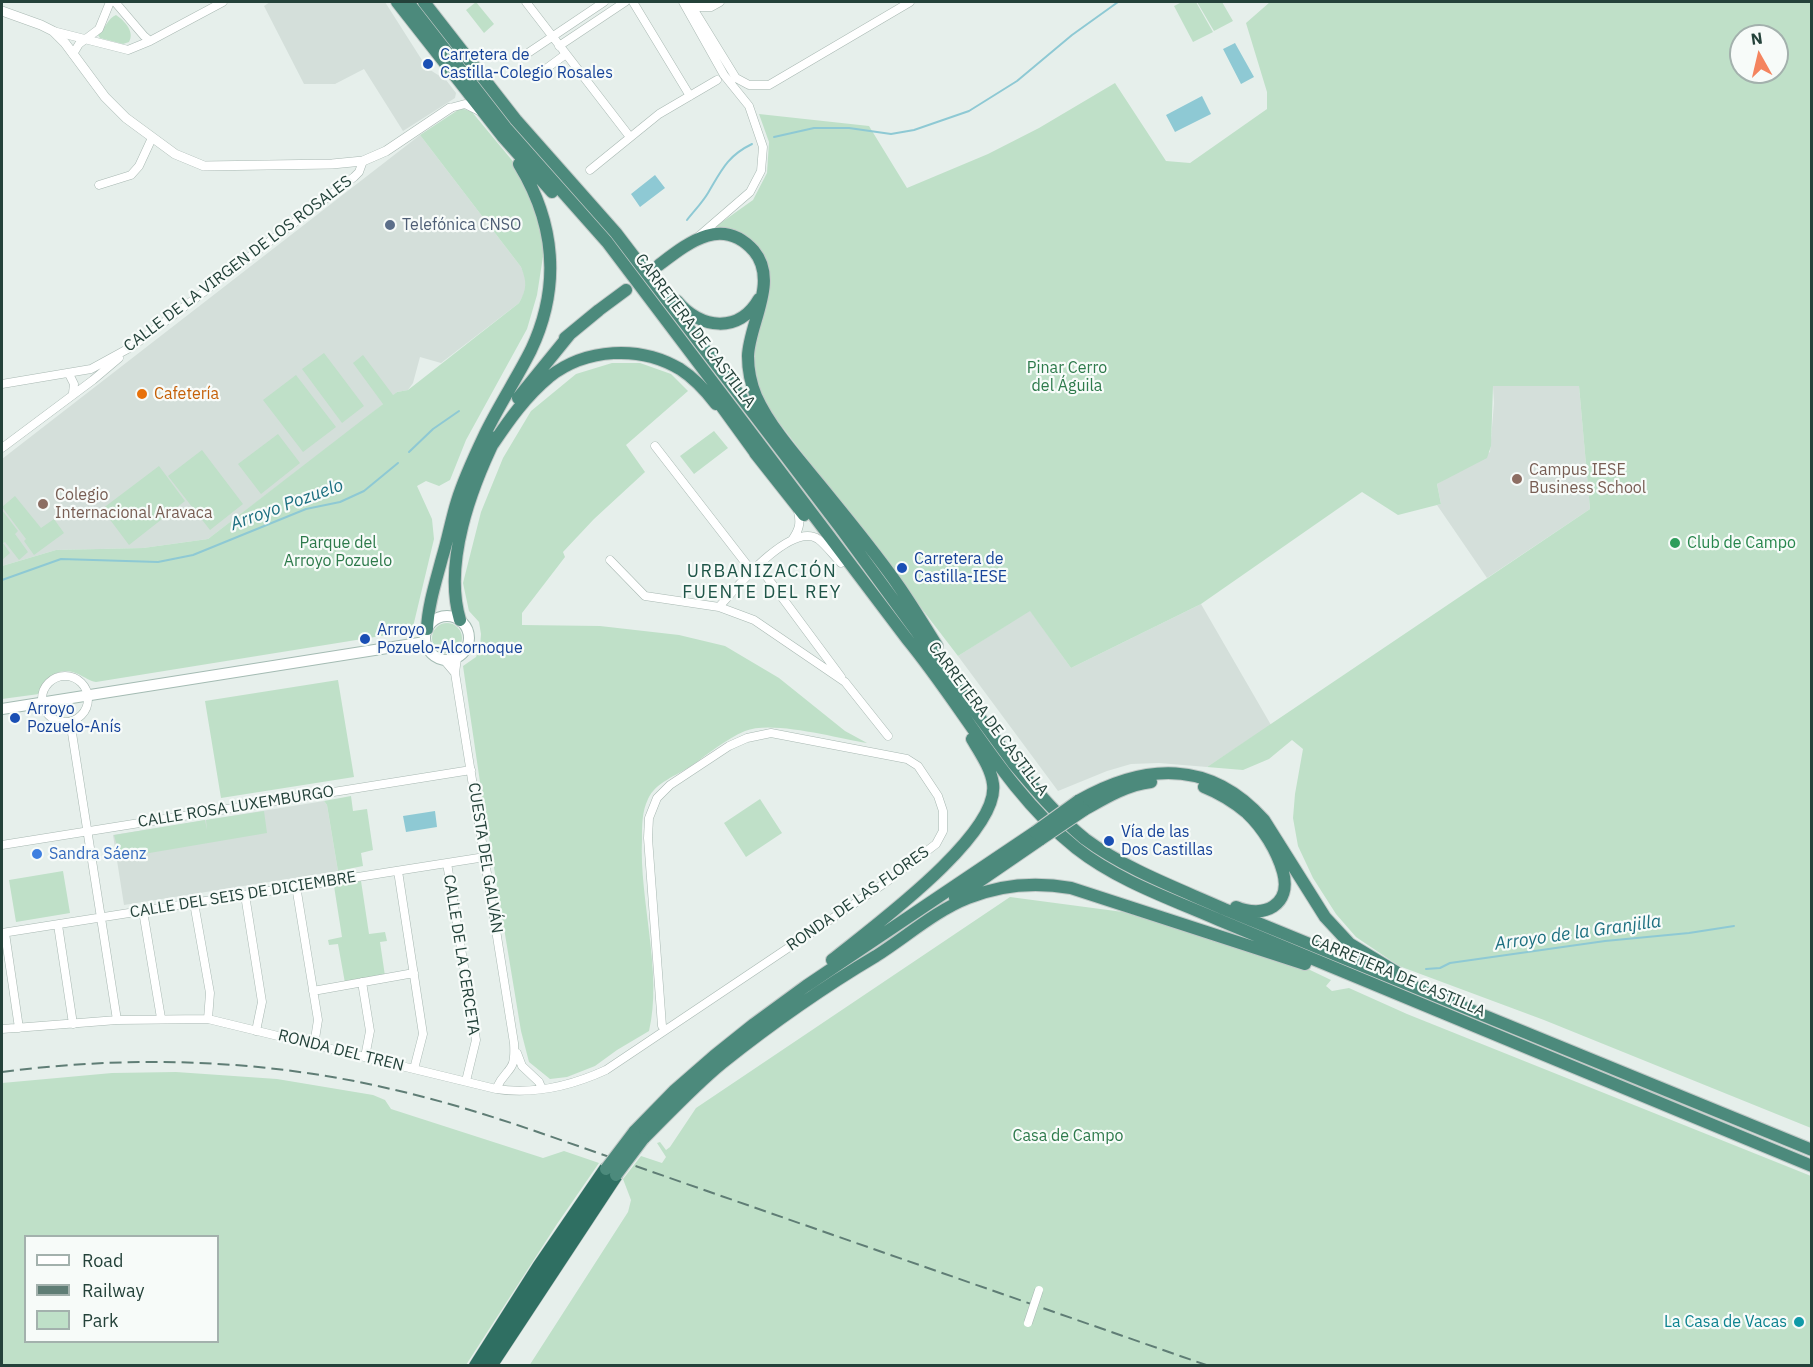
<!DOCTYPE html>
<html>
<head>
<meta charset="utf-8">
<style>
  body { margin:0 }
  #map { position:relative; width:1813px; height:1367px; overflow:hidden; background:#e6efeb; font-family:"IBM Plex Sans",sans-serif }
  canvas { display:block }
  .frame { position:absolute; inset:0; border:3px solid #24423a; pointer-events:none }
  .legend { position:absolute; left:24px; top:1235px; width:195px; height:108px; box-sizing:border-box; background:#f7fbf9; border:2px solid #a3b1ad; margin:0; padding:8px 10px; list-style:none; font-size:18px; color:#24423a }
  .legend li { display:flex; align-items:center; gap:12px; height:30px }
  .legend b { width:30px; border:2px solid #a3b1ad }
  .north { position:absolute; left:1729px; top:24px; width:60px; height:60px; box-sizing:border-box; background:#f7fbf9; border:2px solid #a3b1ad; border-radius:50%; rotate:352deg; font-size:16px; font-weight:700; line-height:24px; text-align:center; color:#24423a }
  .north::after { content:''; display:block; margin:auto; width:21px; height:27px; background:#f4845f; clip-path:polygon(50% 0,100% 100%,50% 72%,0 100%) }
</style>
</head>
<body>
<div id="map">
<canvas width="1813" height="1367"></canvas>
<div class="frame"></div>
<ul class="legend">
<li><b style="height:8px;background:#fff"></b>Road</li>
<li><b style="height:8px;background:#5f7d75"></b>Railway</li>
<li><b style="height:16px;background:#bfe0c8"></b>Park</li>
</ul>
<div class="north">N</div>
</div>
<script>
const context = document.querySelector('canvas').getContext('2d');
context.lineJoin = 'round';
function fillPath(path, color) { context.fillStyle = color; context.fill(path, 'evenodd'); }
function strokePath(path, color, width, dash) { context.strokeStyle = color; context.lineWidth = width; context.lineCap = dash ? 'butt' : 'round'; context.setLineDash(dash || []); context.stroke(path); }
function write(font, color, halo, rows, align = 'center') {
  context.font = font + ' "IBM Plex Sans",sans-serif'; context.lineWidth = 4.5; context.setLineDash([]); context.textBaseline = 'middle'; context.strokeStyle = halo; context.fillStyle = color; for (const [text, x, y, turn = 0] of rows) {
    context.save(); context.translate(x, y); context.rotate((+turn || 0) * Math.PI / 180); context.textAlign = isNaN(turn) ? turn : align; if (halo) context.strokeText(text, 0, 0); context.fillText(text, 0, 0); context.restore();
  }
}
const built = new Path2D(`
  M270,2H385L427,68L446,80L456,93L455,98L403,131L364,69L335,84H304L264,6Z
  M420,135L521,267L527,280L525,292L519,303L441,363L420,357L413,383L408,390L397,392L364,420L208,539L143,548L56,550L2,566V459Z
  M1493,386H1579L1590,509L1487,578L1437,505L1441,504L1437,484L1490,452L1494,403Z
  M1201,604L1271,725L1207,767L1159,763L1131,764L1107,771L1058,791L958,656L1030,610L1071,668Z
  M324,801L327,805L338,871L124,905L113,835Z`);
const green = new Path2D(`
  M476,2L494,24L484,33L466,10Z
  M1182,2H1196L1213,32L1193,42L1174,6Z
  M1197,2H1222L1233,21L1214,31Z
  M1270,2H1811V1128L1544,1020L1399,966L1356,937L1336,914L1313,878L1298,846L1293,818L1295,794L1303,749L1292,740L1269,759L1243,770L1207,767L1590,509L1579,386H1493L1491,446L1487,458L1437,484L1441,504L1398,515L1362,492L1201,604L1071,668L1030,611L958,656L780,424C769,407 755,391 753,370C750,339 767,310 769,279C770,273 766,266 764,261C756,236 740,229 715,227L753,200L767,173L769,142L759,114L869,126L907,188L988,154L1039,128L1115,83L1166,161L1190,163L1267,109V92L1246,23ZM1741,36H1777V72H1741Z
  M116,15C125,21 135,32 129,42L123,44L100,38L98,35C105,29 108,18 116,15Z
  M461,108L472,112L520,170L539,220L544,250L537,295L527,329L466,440L450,480L439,486L426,481L417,486L432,519L434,539L412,631L96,682C89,681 85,677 78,674C60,665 45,677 39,694L2,699V566L56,550L143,548L208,539L383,404L353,363L363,355L393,395L397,392L408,390L519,303C527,289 527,282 521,267L420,135Z
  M324,353L364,406L342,423L302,369Z
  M612,363H640L671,374L688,391L626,445L645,472L594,519L563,552L565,557L522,613V625L600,626L679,635L725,646L779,678L845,731L867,743C836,738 772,720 745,731C726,739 708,754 691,766C676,776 656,782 648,799C642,811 642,826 642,839C639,900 663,973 649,1031L617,1050L595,1066L567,1077L550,1079L529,1062L521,1031L481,789L463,666L476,657L480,647L481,634L479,622L469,611L463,583L481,512L503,458L531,411L576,374Z
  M296,375L336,427L303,452L263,400Z
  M714,431L728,448L694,474L680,456Z
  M278,434L300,463L261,494L238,464Z
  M202,450L243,504L210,530L168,476Z
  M159,466L185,501L129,545L102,509Z
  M15,496L41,528L54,519L64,533L34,555L24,541L26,539L2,507Z
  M2,510L18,531L15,534L28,552L19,560L5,542L3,543L10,553L2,560Z
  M432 638a15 15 0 1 1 30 0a15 15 0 1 1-30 0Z
  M338,680L354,777L221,798L205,701Z
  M351,796L353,811L367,809L373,850L361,853L363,866L338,871L327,805L324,801Z
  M760,799L782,833L746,857L724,823Z
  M264,811L267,833L120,858L114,835L205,820L207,830L206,820Z
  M63,871L70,913L16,922L9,880Z
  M361,881L369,934L385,932L387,941L380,942L385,976L345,983L338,944L329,945L328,940L342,937L334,886Z
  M1010,897L1123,912L1308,969L1331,980L1326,986L1332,991L1349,988L1407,1014L1811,1176V1365L529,1366L628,1212L631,1200L623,1179L641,1156L662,1163L666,1157L657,1143L660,1142L666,1150L670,1147L696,1108Z
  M176,1072L277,1079L373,1095L385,1100L391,1109L543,1158L564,1151L599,1163L557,1224L466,1365H2V1083L112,1073ZM26,1236H218V1342H26Z`);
const water = new Path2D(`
  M1235,43L1254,77L1241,84L1223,49Z
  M1202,96L1211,114L1175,132L1166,115Z
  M655,175L665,188L640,207L631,194Z
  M435,811L437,827L406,832L403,816Z`);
const stream = new Path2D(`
  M774,137L814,128H849L891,134L914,130L969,111L1017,81L1072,35L1118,2
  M687,220C694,211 702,203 708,193C721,171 727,156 752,144
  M409,452L433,429L459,411
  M2,580L61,559L158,562L193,555L306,509L340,502L364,491L398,463
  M1426,969L1440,968L1450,963L1605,941L1689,933L1734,926`);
const minor = new Path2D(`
  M115,2L144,36L150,41
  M526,2L630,137
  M633,2L690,96
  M683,2L724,75L749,106L763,147L761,171L750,192L699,236
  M687,7H711L720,2
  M696,13L736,78L749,85H769L910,2
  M53,31L128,50L150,41L223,2
  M559,46L625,2
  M73,54L79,44L99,29L110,2
  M525,55L604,2
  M543,71L566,54
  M450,108L465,104L479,111
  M590,170L659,114L717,80
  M99,185L131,175L139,166L152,138
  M69,374L74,384L73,393
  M2,384L91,369L133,346L354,177L359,172L363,161
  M655,446L751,570
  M2,448L93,380L119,358
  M792,540C799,530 801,524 798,511
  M610,560L645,596L719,607L754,620L845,682L888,736
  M758,565L841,677
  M719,607C735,589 791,521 818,539C826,545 834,556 841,563
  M457,658L455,673L514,1043C516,1075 507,1065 496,1089
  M444,660L455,673
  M42 699a23 23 0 1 1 46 0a23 23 0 1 1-46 0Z
  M69,722L72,733L117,1020
  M2,845L471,770
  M447,863L476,1040L466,1081
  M398,871L423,1034L414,1069
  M296,886L318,1020L314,1045
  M245,895L262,1002L256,1031
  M194,903L210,993L208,1019
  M143,911L161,1018
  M58,925L73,1024
  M2,933L485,857
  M5,933L19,1028
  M362,982L370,1031L365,1057
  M313,991L414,973
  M2,1029L117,1020L208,1019L496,1089C535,1095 571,1086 606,1070L885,883L936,844L943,831V811L938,796L918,766L907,759L771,733L747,738L729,746L670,785L657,798L649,818L648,838L662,1026L665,1029
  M517,1053L522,1066L539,1082L542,1089`);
const tertiary = new Path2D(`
  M2,11L41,25L53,31L65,43L105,97L126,118L175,154L204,166L332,164L363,161L386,151L450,108`);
const secondary = new Path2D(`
  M425 638a22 22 0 1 1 44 0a22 22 0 1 1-44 0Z
  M2,709L425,642`);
const trunk = new Path2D(`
  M397,2L503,137L552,192
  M408,2L506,128L607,242L907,639C964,708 1006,792 1076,848C1118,881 1171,899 1219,920L1812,1166
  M424,2L516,120L616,233L840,527L1013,763C1035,789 1058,817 1085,839C1127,870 1177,888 1224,909L1812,1150
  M659,265C688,243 722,215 754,251C779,281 749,324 748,356C748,369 751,384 756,396C771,430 805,466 828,495C853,526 878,556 900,588C913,607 925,627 937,646
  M677,301C700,329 739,334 759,299
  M565,338L599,310L626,290
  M714,396L759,458
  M518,398L570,334
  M493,444C509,420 526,396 549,377C586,348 640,345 680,369C694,378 706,391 716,404
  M755,453L804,515
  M460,620C443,563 471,488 496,437
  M427,629C428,605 436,581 442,558C448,539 451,520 457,501C464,478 475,455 485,434C499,405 517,378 531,350C561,286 555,223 519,164
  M1204,787C1219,793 1234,802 1247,813C1263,828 1277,851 1283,872C1292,905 1264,919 1236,907
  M1078,801C1144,763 1210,759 1264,820L1325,917L1350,944L1396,972
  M1084,810C1105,798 1126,785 1151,782
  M955,898L1041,839
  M832,960C870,929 1000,835 993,784C991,768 980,753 972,739
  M634,1132L675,1090L714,1056L754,1024L806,986L1035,832
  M643,1139C669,1113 694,1086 722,1063C771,1024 822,988 876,956C906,937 935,911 968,898C1002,884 1036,882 1071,888L1305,964`);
const motorway = new Path2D(`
  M476,1366L539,1267L606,1169
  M490,1366L616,1175`);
const rail = new Path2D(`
  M2,1072C131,1055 264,1059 391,1089C440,1100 488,1115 535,1131L1209,1366`);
const minorBridge = new Path2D(`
  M1028,1323L1039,1290`);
const trunkBridge = new Path2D(`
  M1035,832L1078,801
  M1041,839L1084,810
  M606,1169L634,1132
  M616,1175L643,1139`);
const markers = [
  [428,64,6,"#1a4fb4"],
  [390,225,6,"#5c6f8a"],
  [142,394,6,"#e8710a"],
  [1517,479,6,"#8d6e63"],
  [43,504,6,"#8d6e63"],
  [1675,543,6,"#2e9e5b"],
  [902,568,6,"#1a4fb4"],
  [365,639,6,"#1a4fb4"],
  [15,718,6,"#1a4fb4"],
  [1109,841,6,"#1a4fb4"],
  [37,854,6,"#3f7fe0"],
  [1799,1322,6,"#0f9aa8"]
];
const transitNames = [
  ["Carretera de",440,55],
  ["Castilla-Colegio Rosales",440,73],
  ["Carretera de",914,559],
  ["Castilla-IESE",914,577],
  ["Arroyo",377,630],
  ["Pozuelo-Alcornoque",377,648],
  ["Arroyo",27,709],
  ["Pozuelo-Anís",27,727],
  ["Vía de las",1121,832],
  ["Dos Castillas",1121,850]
];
const serviceNames = [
  ["Telefónica CNSO",402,225]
];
const streetNames = [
  ["CALLE DE LA VIRGEN DE LOS ROSALES",238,264,-37],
  ["CARRETERA DE CASTILLA",695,331,53],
  ["CARRETERA DE CASTILLA",988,719,53],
  ["CALLE ROSA LUXEMBURGO",236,807,-9],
  ["CUESTA DEL GALVÁN",485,858,81],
  ["CALLE DEL SEIS DE DICIEMBRE",243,895,-9],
  ["RONDA DE LAS FLORES",858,899,-35],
  ["CALLE DE LA CERCETA",461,955,81],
  ["CARRETERA DE CASTILLA",1398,976,23],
  ["RONDA DEL TREN",341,1051,14]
];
const parkNames = [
  ["Pinar Cerro",1067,368],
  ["del Águila",1067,386],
  ["Parque del",338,543],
  ["Arroyo Pozuelo",338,561],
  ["Casa de Campo",1068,1136]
];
const foodNames = [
  ["Cafetería",154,394]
];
const educationNames = [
  ["Campus IESE",1529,470],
  ["Business School",1529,488],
  ["Colegio",55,495],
  ["Internacional Aravaca",55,513]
];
const leisureNames = [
  ["Club de Campo",1687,543]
];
const shopNames = [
  ["Sandra Sáenz",49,854]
];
const cultureNames = [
  ["La Casa de Vacas",1787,1322]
];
const waterNames = [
  ["Arroyo Pozuelo",287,505,-20],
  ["Arroyo de la Granjilla",1578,933,-8]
];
const neighbourhoodNames = [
  ["URBANIZACIÓN",762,572],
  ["FUENTE DEL REY",762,593]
];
fillPath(built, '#d4dfda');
fillPath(green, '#bfe0c8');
fillPath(water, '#8ec9d4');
strokePath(stream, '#8ec9d4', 2);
strokePath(minor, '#a8b8b2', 9);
strokePath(tertiary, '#a8b8b2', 10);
strokePath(secondary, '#a4bbb3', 12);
strokePath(trunk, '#c2cac8', 14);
strokePath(motorway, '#c2cac8', 15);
strokePath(minor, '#fff', 8);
strokePath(tertiary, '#fff', 9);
strokePath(secondary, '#fff', 10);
strokePath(trunk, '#4c8a7c', 12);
strokePath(motorway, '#2f6f62', 14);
strokePath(rail, '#5f7d75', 2, [12, 6]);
strokePath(minorBridge, '#a8b8b2', 9, []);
strokePath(trunkBridge, '#c2cac8', 14, []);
strokePath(minorBridge, '#fff', 8);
strokePath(trunkBridge, '#4c8a7c', 12);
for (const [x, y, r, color] of markers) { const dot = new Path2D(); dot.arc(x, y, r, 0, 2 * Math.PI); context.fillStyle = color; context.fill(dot); strokePath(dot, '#f7fbf9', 2); }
write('16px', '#164399', '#f7fbf9', transitNames, 'left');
write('16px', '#4e5e75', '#f7fbf9', serviceNames, 'left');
write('16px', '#24423a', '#f7fbf9', streetNames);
write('16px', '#2d7a4b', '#f7fbf9', parkNames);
write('16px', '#c56008', '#f7fbf9', foodNames, 'left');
write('16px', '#785e54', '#f7fbf9', educationNames, 'left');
write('16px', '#27864d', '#f7fbf9', leisureNames, 'left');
write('16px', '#366cbe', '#f7fbf9', shopNames, 'left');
write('16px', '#0d838f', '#f7fbf9', cultureNames, 'right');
write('italic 18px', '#1c6f80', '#f7fbf9', waterNames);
context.letterSpacing = '1.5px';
write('18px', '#1f5548', '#f7fbf9', neighbourhoodNames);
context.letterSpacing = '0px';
</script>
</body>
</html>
